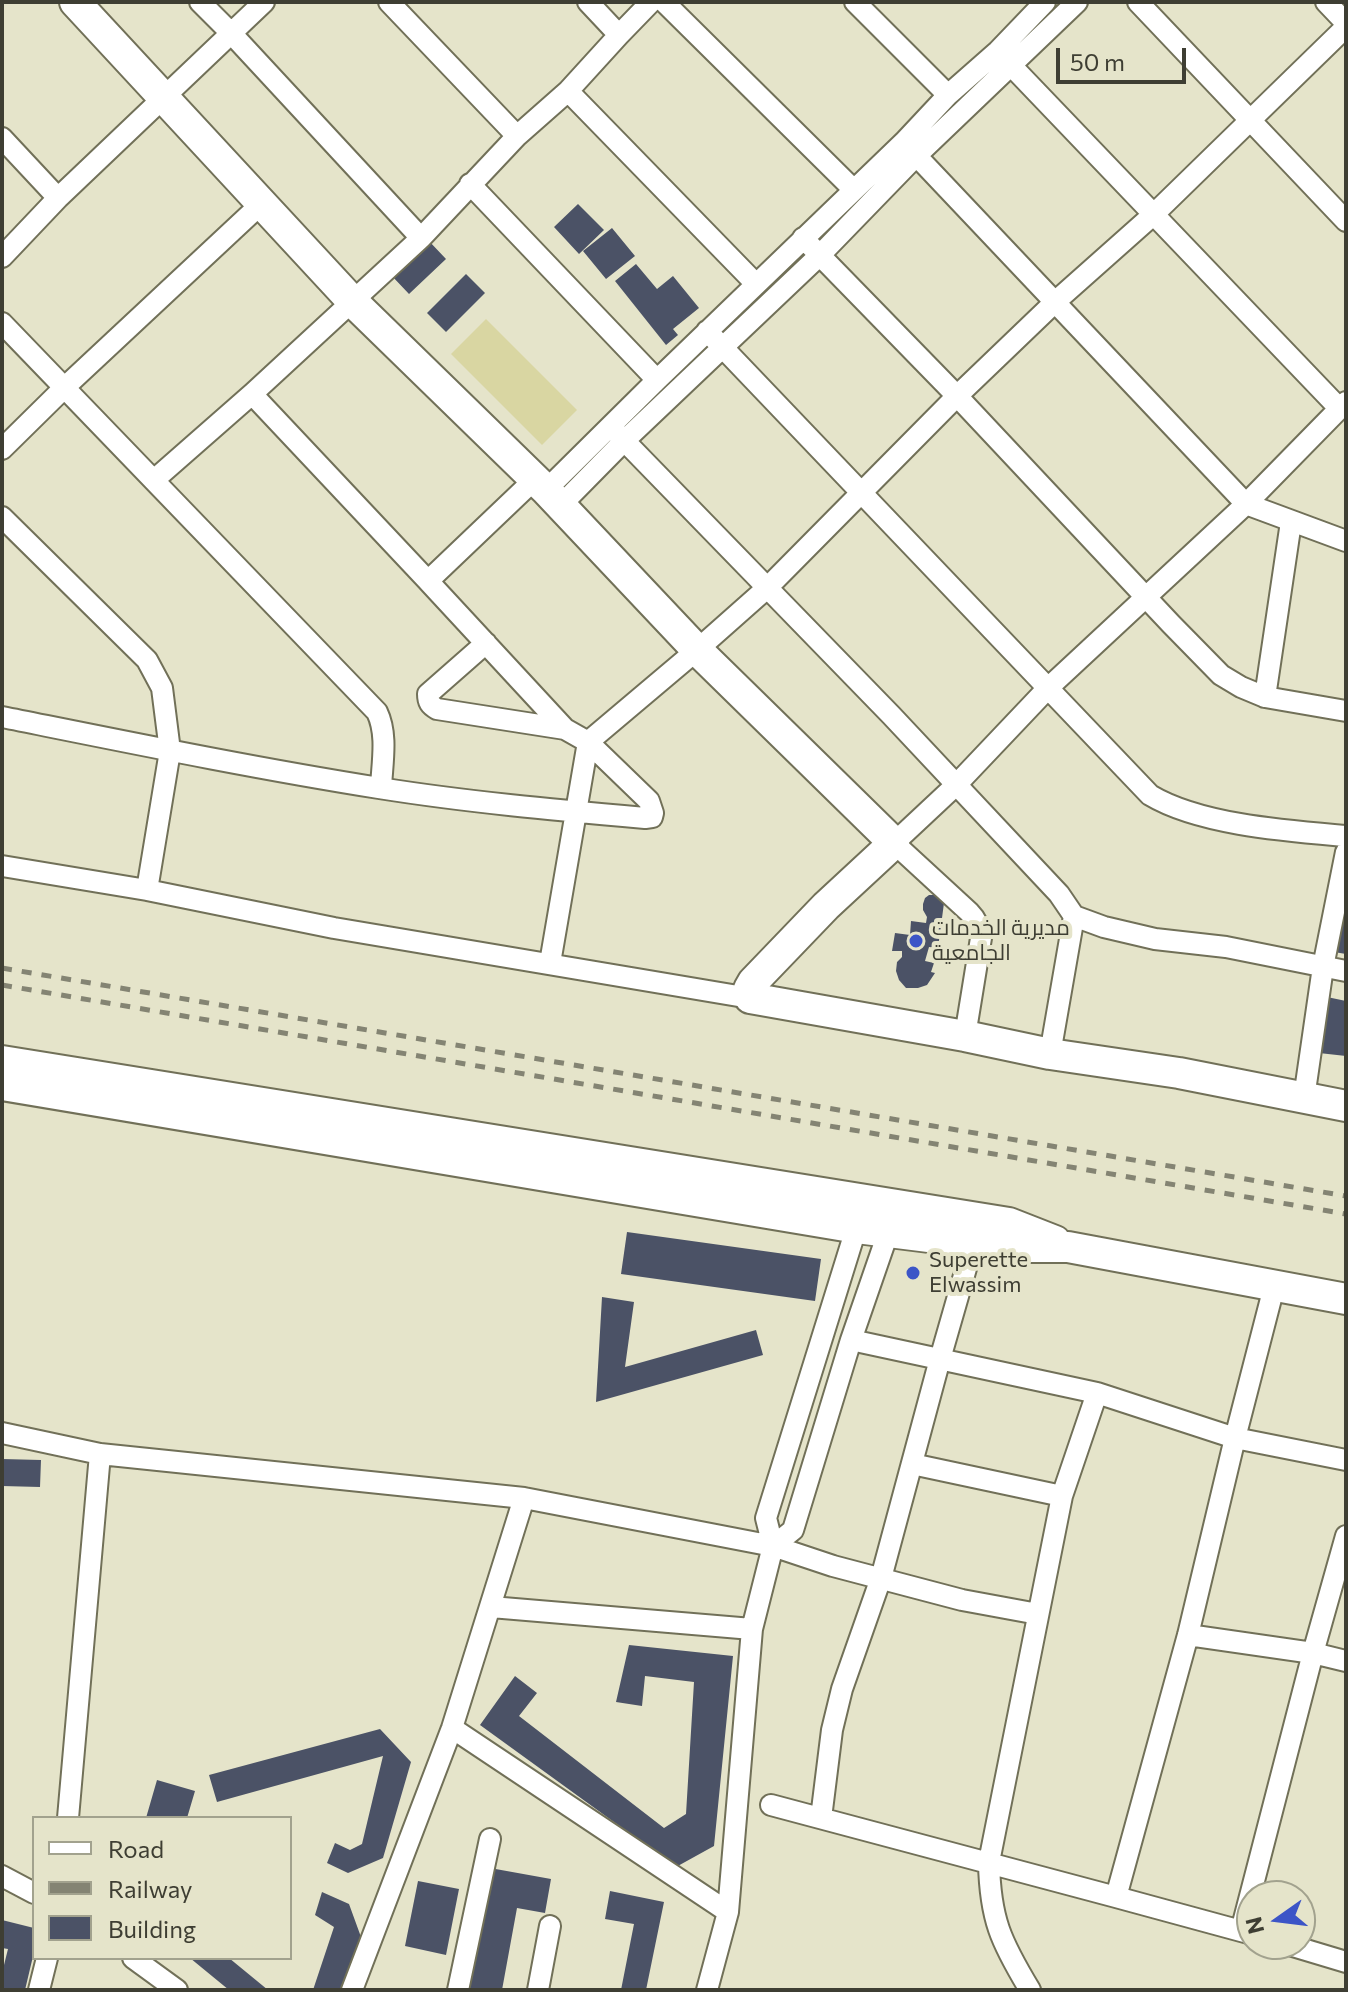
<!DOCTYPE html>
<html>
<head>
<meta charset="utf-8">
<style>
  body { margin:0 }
  #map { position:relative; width:1348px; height:1992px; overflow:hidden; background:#e5e4ca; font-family:Commissioner,sans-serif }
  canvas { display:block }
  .frame { position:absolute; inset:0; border:4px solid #3e3e33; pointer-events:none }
  .legend { position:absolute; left:32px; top:1816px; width:260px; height:144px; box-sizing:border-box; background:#e5e4ca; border:2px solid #a2a28e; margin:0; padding:10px 14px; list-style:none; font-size:24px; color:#3e3e33 }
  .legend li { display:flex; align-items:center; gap:16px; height:40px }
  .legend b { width:40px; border:2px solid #a2a28e }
  .north { position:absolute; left:1236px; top:1880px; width:80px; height:80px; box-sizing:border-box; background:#e5e4ca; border:2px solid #a2a28e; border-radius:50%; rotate:256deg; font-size:22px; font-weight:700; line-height:32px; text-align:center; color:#3e3e33 }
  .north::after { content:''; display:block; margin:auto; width:28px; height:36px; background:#3c55c7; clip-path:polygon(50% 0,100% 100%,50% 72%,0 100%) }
  .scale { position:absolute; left:1056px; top:48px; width:130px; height:36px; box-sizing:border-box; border:4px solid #3e3e33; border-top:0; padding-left:10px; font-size:24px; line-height:28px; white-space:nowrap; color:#3e3e33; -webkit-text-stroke:6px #e5e4ca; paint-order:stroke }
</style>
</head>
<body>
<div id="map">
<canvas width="1348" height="1992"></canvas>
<div class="frame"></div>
<ul class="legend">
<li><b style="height:10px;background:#fff"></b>Road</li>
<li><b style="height:10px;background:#848473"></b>Railway</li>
<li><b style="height:22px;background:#4b5266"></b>Building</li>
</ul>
<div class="north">N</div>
<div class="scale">50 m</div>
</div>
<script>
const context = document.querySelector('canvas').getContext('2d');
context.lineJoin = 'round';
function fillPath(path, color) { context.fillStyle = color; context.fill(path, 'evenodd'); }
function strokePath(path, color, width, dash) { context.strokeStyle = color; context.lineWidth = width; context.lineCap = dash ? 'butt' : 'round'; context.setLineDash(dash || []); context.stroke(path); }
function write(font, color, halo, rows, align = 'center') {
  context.font = font + ' Commissioner,Cairo,sans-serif'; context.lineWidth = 8; context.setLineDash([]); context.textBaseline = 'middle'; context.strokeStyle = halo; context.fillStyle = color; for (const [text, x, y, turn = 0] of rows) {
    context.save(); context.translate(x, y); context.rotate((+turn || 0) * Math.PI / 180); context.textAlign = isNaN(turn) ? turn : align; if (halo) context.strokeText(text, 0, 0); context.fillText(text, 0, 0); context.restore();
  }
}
const green = new Path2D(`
  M486,319L577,410L542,445L451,354Z`);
const building = new Path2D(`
  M578,204L604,230L579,254L554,227Z
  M612,228L635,256L606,279L583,251Z
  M428,240L446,259L409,294L391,275Z
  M636,264L657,289L673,276L699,308L673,329L678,335L666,345L615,281Z
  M466,274L485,293L446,332L427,313Z
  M1346,893V954L1334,952Z
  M929,895H939L944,903L938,948L929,947L925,961L934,963L931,972L935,973L927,985L918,988H906L899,980L896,971L897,962L902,957V951H892L895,933L910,935L911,921L926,923L927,917L923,910V904L925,898Z
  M1327,997L1346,1001V1056L1319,1053Z
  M627,1232L821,1259L815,1301L621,1274Z
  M602,1297L634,1302L625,1367L756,1330L763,1355L596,1402Z
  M2,1459L41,1460L40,1487L2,1486Z
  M629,1645L733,1656L714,1846L676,1867L480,1725L515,1676L537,1693L519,1716L664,1828L686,1814L694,1682L645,1676L642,1706L616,1702Z
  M380,1729L411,1762L383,1858L348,1873L327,1863L335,1843L350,1850L362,1844L383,1756L217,1802L209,1775Z
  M157,1780L195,1791L187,1818H146Z
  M490,1868L551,1879L545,1913L517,1908L502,1990H468Z
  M418,1881L459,1889L446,1955L405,1946Z
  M610,1891L664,1902L646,1990H621L634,1924L605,1919Z
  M322,1892L349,1904L361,1937L340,1990H313L334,1927L315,1915Z
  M2,1920L34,1928V1952L25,1990H2V1973L8,1949L2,1948Z
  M190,1958H229L268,1990H229Z`);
const street = new Path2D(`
  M200,2L231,33L421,238
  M389,2L517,136
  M588,2L619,35L651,2
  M664,2L854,190
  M855,2L948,95
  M1138,2L1346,221
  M1326,2L1346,23
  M1003,57L1339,408
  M568,91L756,284
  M2,138L58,198
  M910,149L1246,504L1346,541
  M470,184L657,380
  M803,238L957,396L1171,624L1221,675L1241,687L1265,697L1346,711
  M2,257L58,198L264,2
  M2,323L377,712C388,735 382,763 381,788
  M707,331L1150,795C1200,825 1288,831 1346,836
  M252,394L428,581
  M611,427L891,715L1059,894L1074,916L1104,927L1155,939L1226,947L1346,971
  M2,449L65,387L261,204
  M154,480L252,394L421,238L517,136L568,91L619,35
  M546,490L657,380L904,142L948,95L998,51L1045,2
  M561,505L624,441L820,255L916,156L1077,2
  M2,517L147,660L162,688L170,751L147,890
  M486,643L428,694C428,702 430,705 437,709L565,729
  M1265,697L1291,522
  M2,717C127,742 253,768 379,788C467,802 556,810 645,818L652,817L653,813L649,801L588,742L565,729L428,581L535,479
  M2,866L147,890L334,928L750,998
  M550,963L588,742L697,650L767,588L957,396L1055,302L1154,214L1346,27
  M965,1036L981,938C980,927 977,920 969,912L894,843L956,785L1048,688L1246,504L1346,402
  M1050,1054L1074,916
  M1304,1098L1323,967L1346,852
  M851,1340L1097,1393
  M2,1433L100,1454L524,1498L773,1546L833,1566L962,1600L1038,1614
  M912,1464L1062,1496
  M773,1546L793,1530L851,1340L888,1233L890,1222
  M491,1607L752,1629
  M1188,1635L1313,1653L1346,1661
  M452,1728L728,1912
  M771,1805L1116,1897
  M68,1818L100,1454
  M821,1818L832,1730L842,1689L881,1578L940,1359L973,1244
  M2,1876L34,1893
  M1241,1931L1116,1897L1188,1635L1235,1438L1274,1287
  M1252,1934L1241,1931L1313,1653L1346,1536
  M1286,1944L1346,1962
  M133,1958L177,1990
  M39,1990L47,1958
  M352,1990L452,1728L524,1498
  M458,1990L490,1839
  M538,1990L550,1926
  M707,1990L728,1912L752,1629L773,1546L766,1518L860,1216
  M1030,1990C1001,1942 990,1919 989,1862L1062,1496L1097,1393L1235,1438L1346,1460`);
const secondary = new Path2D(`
  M75,2L353,302L546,490L697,650L894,843L826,906L753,982L749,989L750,998L965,1036L1050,1054L1179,1073L1346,1106
  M2,1061L1009,1223L1055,1241
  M2,1085L857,1228L1009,1247H1068L1346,1299`);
const rail = new Path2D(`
  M2,968L1346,1196
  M2,985L1346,1214`);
const markers = [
  [916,941,8,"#3c55c7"],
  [913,1273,8,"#3c55c7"]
];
const poiNames = [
  ["مديرية الخدمات",932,928],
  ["الجامعية",932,953],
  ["Superette",929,1260],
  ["Elwassim",929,1285]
];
fillPath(green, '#d9d6a2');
fillPath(building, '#4b5266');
strokePath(street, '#717058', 24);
strokePath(secondary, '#717058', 34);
strokePath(street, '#fff', 20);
strokePath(secondary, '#fff', 30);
strokePath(rail, '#848473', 5, [10, 10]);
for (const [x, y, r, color] of markers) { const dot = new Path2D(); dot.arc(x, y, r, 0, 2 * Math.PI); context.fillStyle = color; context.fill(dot); strokePath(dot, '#e5e4ca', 3); }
write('22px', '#3e3e33', '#e5e4ca', poiNames, 'left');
</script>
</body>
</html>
